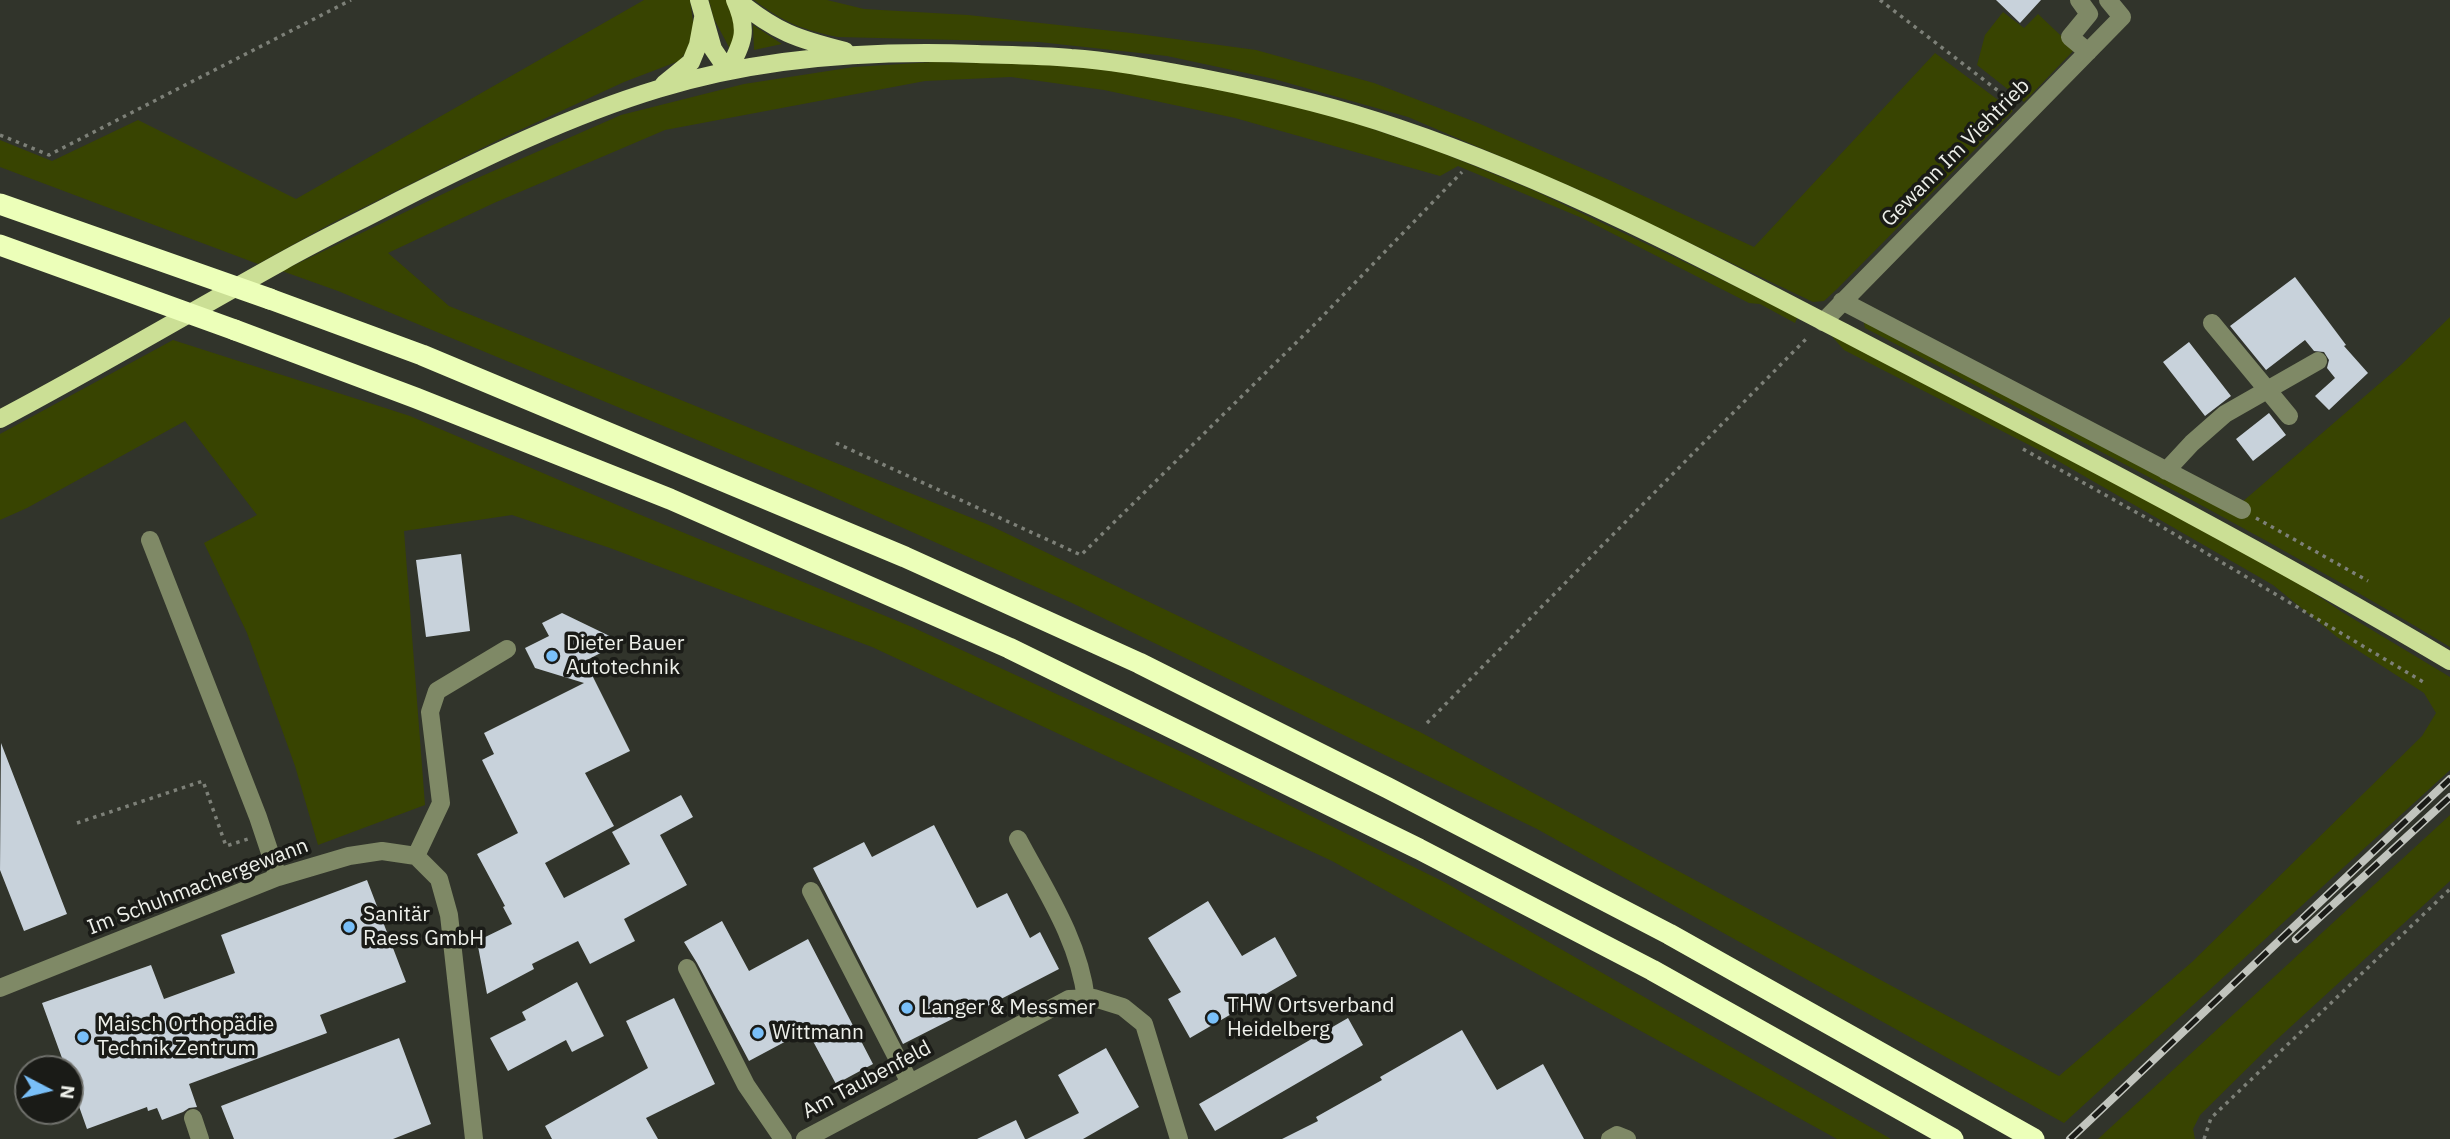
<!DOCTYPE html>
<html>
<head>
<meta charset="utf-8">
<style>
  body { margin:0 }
  #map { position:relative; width:2450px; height:1139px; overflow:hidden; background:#31342b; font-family:"IBM Plex Sans",sans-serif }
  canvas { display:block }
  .north { position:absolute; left:14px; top:1055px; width:70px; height:70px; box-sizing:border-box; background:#1a1b17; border:2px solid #6f706b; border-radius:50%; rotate:97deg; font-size:19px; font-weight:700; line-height:28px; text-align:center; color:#eef0ea }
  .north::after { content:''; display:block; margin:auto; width:24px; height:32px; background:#79bff8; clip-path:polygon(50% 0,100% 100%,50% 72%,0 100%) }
</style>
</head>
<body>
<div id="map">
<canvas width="2450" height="1139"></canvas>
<div class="north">N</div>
</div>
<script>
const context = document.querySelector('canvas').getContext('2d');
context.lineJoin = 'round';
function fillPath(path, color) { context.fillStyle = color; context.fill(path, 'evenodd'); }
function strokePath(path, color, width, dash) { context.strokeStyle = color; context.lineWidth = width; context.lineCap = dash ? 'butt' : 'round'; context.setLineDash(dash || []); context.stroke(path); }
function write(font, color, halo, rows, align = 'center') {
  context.font = font + ' "IBM Plex Sans",sans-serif'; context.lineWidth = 7; context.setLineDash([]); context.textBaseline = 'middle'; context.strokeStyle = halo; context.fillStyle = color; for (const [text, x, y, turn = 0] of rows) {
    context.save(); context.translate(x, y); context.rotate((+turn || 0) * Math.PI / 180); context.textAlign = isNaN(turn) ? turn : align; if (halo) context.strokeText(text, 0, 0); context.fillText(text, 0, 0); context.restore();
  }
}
const green = new Path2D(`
  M644,0H690L694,29L691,46L679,61L624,82L496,141L330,224L258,264L0,167V140L52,161L138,120L296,199Z
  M709,0H727C736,18 738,30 730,49L714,19Z
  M754,0H827L864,9L968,15L1131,33L1256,50L1374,83L1478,123L1609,180L1754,247L1935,53L2013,111L1837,289L1824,301L1813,302L1579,190L1408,117L1274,79L1167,56L1039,42L838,37C803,30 783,22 754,0Z
  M2003,12L2024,28L2038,14L2075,49L2024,102L1977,65L1985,35Z
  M753,25L782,44L754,50Z
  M934,62L1084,65L1194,81L1329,114L1440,152L1535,191L1798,316L1795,323L1760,304L1749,303L1582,218L1458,166L1440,176L1235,118L1104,90L1011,77L925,81L665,130L494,203L388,253L449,306L989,525L1420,732L2059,1076L2192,962L2422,736L2436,713L2424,693L2337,637L2273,585L2039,450L1844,350L1829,333L2075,460L2293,579L2342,612L2450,677V770L2064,1123L1537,829L1072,603L813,488L338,291L282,271L466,183L621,115L744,84L854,67Z
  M2450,317V647C2260,532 2062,431 1865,328L1863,319L2241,503L2401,365Z
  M173,340L410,416L636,513L912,627L1188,755L1446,883L1891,1139H1837L1332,861L872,647L610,548L512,515L404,531L425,805L318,845L295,766L247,633L204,543L257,515L185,421L27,508L0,520V434Z
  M2450,815V881L2273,1043L2200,1115L2193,1129L2195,1139H2098Z`);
const building = new Path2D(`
  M1996,0H2041L2020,23Z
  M2295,277L2346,345L2344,346L2368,373L2329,410L2315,396L2335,378L2327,368L2329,360L2324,352L2314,351L2305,340L2266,370L2230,326Z
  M2189,342L2231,396L2205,416L2163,362Z
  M2269,413L2286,435L2253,461L2236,439Z
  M461,554L470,631L426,637L416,560Z
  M562,613L622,642L585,661L630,751L585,773L614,826L545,863L564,898L630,864L612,832L681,795L693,817L660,835L687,885L624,919L635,941L590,964L578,941L532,964L534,969L487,994L477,941L512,924L503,907L505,906L477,854L518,833L482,760L494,754L484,733L584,683L535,668L525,648L549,636L542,623Z
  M1,743L67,914L24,931L0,870Z
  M934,825L977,908L1007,893L1030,938L1040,932L1059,969L970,1015L968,1011L903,1044L813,868L864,842L872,857Z
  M367,880L406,982L320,1015L327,1033L189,1084L197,1107L189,1108L183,1112L162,1120L157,1108L148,1111L147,1107L87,1129L70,1081V1069H66L42,1003L151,965L164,999L235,973L221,935Z
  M1208,901L1242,956L1275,937L1297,976L1190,1038L1168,999L1181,992L1148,938Z
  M722,921L749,971L808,939L873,1064L836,1084L807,1030L749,1061L697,963L684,942Z
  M577,982L604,1036L572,1052L566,1040L508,1071L490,1038L526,1020L522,1012Z
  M674,998L715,1084L646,1118L658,1139H552L545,1126L648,1068L626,1021Z
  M1348,1018L1363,1045L1215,1131L1199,1104Z
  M1462,1030L1497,1090L1543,1064L1584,1139H1282L1318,1121L1316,1117L1382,1080L1380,1077Z
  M399,1038L431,1124L393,1139H234L221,1106Z
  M1106,1048L1139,1107L1083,1139H1027L1079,1113L1058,1075Z
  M1016,1120L1025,1139H977Z`);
const path = new Path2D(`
  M1880,0L2014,103
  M0,135L49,155L351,0
  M836,443L1081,555L1317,322L1462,172
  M2023,449L2159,525L2425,683
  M2256,518L2368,581
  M1427,723L1809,336
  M77,823L203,781L226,846L248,839
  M2204,1139L2211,1118L2450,889`);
const minor = new Path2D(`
  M2079,0L2089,14L2070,37L2088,52
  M1842,301L2242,510
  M1823,322L2122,17L2108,0
  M2212,323L2289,416
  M2166,471L2192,443L2225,414L2318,361
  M150,540L258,817L278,877
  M1018,839C1045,890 1079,940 1086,999
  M416,856L439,879L449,915L474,1139
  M416,856L441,803L430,712L437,691L507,649
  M811,891L910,1083
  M687,968L746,1085L783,1139
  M0,988L278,877L349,856L382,851L416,856
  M193,1118L200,1139
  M805,1139L1069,999L1094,998L1123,1007L1144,1024L1179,1139
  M1610,1139L1617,1135L1627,1139`);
const major = new Path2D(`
  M699,0L713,49L728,71
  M737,0C776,32 797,39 845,51
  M728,71C743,42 749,31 735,0
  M664,84L691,62L698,45L703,18
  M0,419C95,369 187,314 281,262C320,240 360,221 400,200C483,158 569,116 658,89C761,57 870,50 977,54C1008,55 1040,55 1071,58C1115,61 1159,70 1203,78C1269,91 1335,106 1398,128C1580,189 1750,284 1920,372C2099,465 2277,558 2450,661`);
const highway = new Path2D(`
  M270,299L422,355L905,557L1139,663L1388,788L1669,934L2034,1139
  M235,330L416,398L670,499L1009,648L1419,849L1652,970L1953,1139`);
const rail = new Path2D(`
  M2296,939L2450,797
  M2070,1139L2450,779`);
const highwayBridge = new Path2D(`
  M0,204L270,299
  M0,245L235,330`);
const markers = [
  [552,656,7,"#79bff8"],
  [349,927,7,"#79bff8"],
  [907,1008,7,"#79bff8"],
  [1213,1018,7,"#79bff8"],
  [758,1033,7,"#79bff8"],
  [83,1037,7,"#79bff8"]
];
const streetNames = [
  ["Gewann Im Viehtrieb",1956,153,-45],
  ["Im Schuhmachergewann",198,887,-21],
  ["Am Taubenfeld",867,1080,-28]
];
const poiNames = [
  ["Dieter Bauer",566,644],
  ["Autotechnik",566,668],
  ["Sanitär",363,915],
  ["Raess GmbH",363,939],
  ["THW Ortsverband",1227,1006],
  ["Heidelberg",1227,1030],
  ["Langer & Messmer",921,1008],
  ["Maisch Orthopädie",97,1025],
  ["Technik Zentrum",97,1049],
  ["Wittmann",772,1033]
];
fillPath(green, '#384401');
fillPath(building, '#c8d2db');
strokePath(path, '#7d8078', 3.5, [3.5, 5]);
strokePath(minor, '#7f8966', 18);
strokePath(major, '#cbdf95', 18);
strokePath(highway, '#ecffb9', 21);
strokePath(rail, '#c1c4bd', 8);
strokePath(rail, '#1a1b17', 5, [16]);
strokePath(highwayBridge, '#ecffb9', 21);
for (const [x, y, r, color] of markers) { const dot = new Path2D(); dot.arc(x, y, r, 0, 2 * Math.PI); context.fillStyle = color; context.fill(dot); strokePath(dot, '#1a1b17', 2.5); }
write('21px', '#eef0ea', '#1a1b17', streetNames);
write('21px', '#eef0ea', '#1a1b17', poiNames, 'left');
</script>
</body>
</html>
